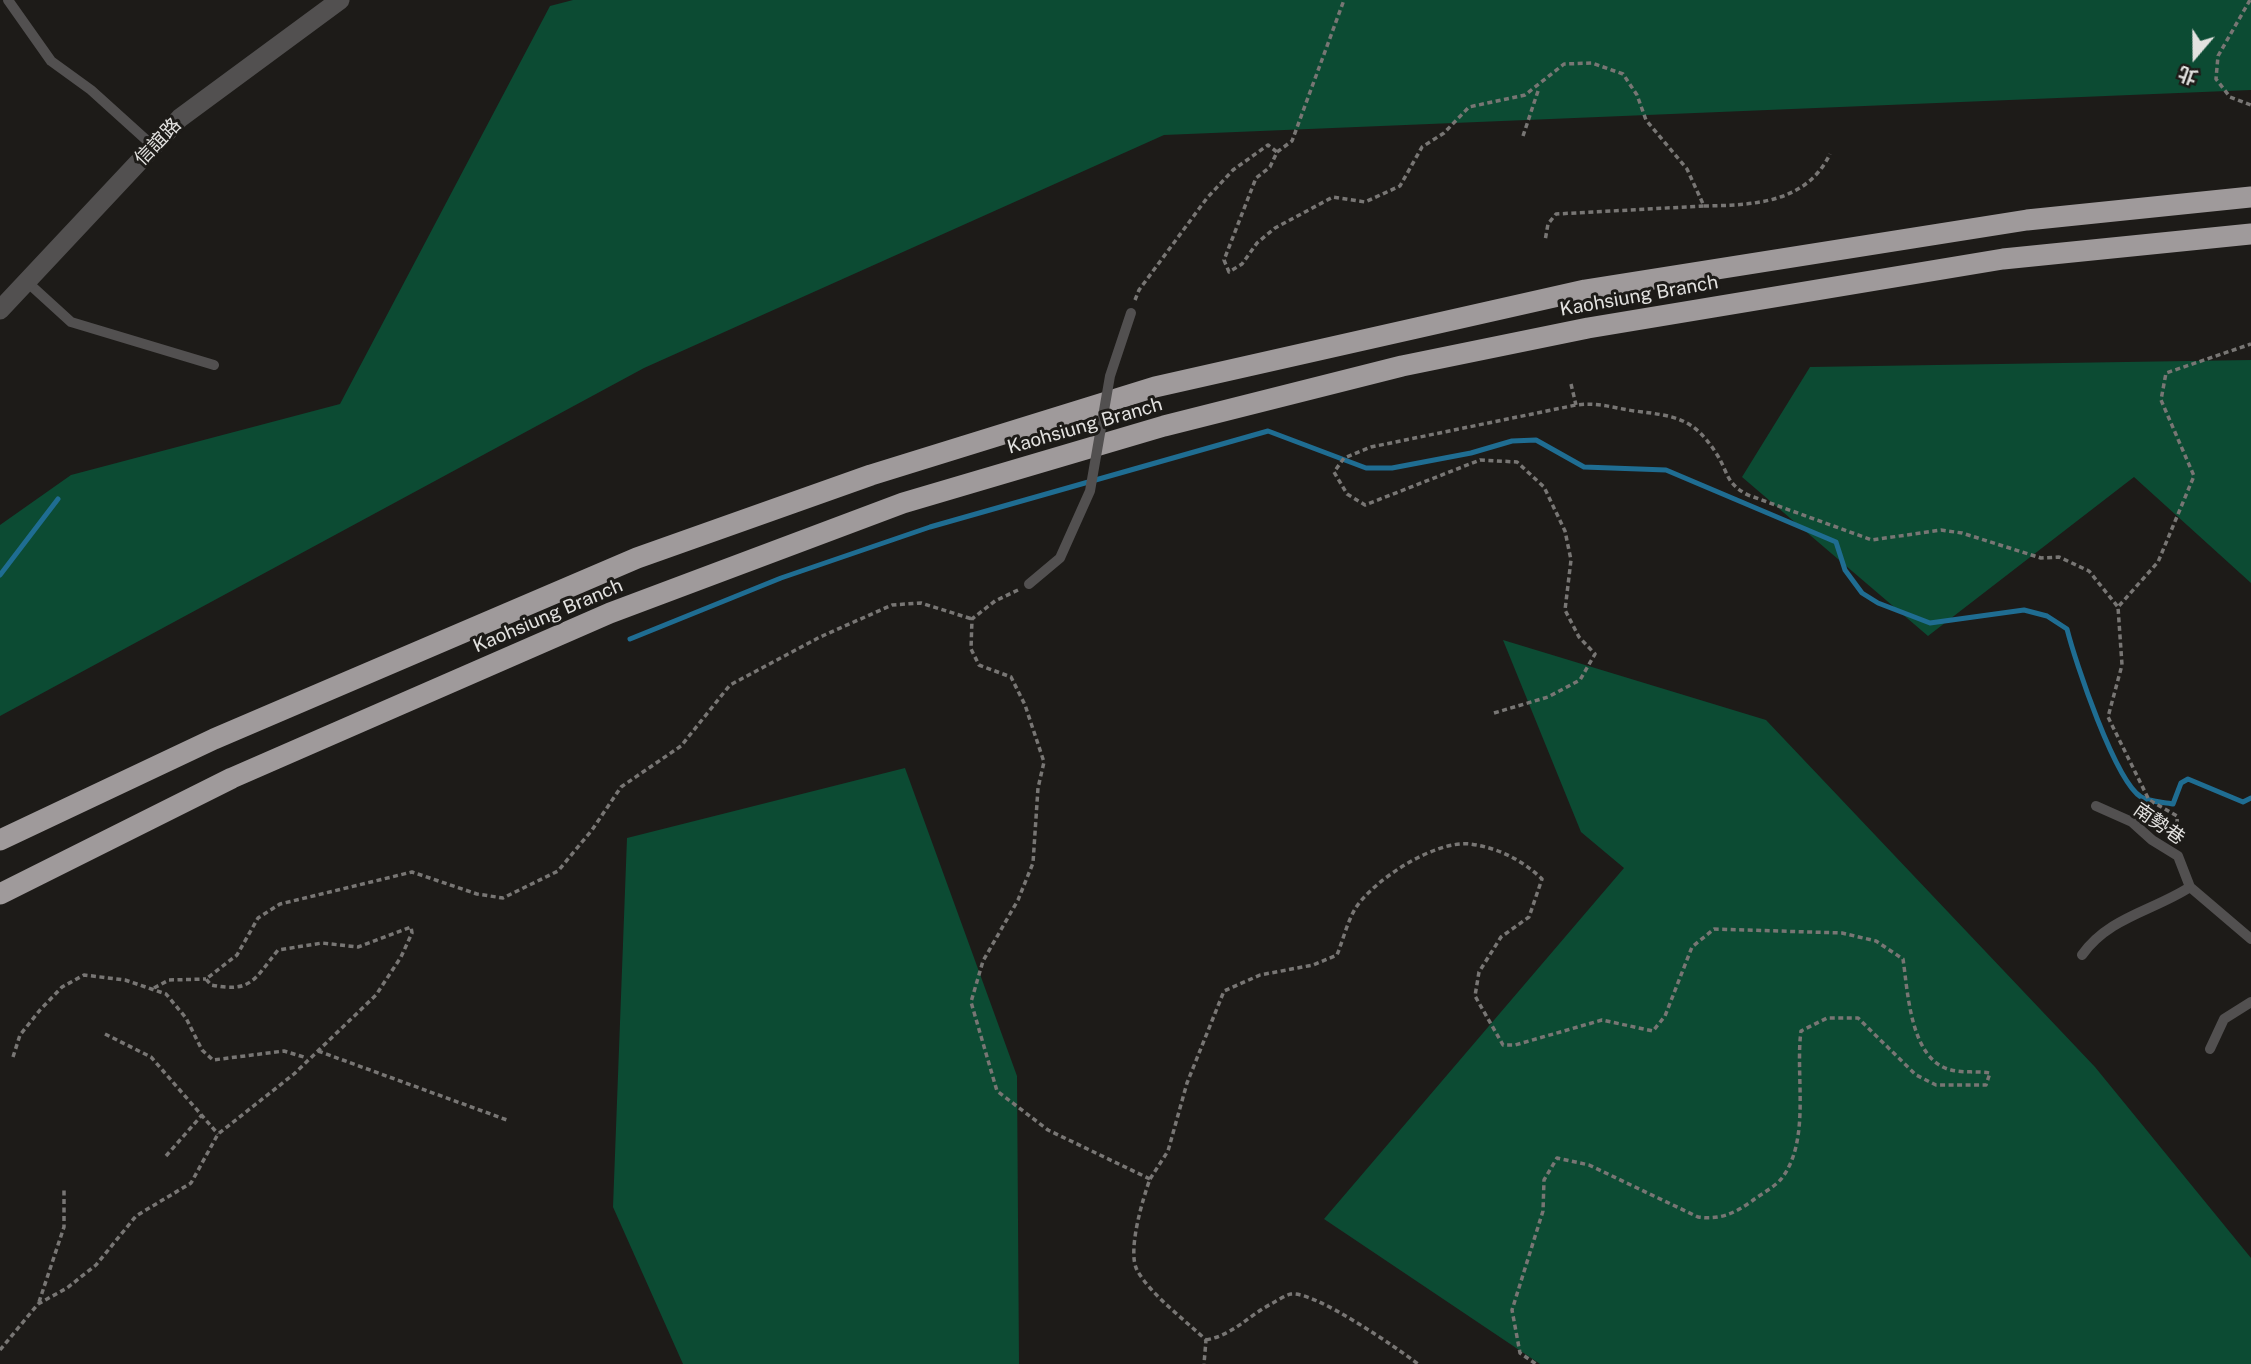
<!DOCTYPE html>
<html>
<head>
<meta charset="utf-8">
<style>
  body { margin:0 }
  #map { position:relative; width:2251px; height:1364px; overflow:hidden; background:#1d1b18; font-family:"Public Sans","Noto Sans TC",sans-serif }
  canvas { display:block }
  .north { position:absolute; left:2160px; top:21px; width:70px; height:70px; -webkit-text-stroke:5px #1d1b18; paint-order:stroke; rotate:200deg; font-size:19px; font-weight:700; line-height:28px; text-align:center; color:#e3e2e0 }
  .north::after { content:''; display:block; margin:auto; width:24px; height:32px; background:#e3e2e0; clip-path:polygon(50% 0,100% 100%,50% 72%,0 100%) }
</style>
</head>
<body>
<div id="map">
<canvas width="2251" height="1364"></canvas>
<div class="north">北</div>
</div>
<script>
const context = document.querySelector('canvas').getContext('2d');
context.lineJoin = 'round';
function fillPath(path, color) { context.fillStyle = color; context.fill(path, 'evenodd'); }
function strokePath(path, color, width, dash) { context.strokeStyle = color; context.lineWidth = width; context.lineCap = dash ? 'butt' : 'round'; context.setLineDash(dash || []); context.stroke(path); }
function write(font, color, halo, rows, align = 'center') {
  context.font = font + ' "Public Sans","Noto Sans TC",sans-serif'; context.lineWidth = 6; context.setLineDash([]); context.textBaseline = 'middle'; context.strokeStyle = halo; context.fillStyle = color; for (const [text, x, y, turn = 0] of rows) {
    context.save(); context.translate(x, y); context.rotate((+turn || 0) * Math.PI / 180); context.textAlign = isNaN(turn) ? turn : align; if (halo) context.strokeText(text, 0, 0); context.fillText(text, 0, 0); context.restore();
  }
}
const forest = new Path2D(`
  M573,0H2251V90L1164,135L644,368L0,716V525L71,475L340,404L550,6Z
  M2251,360V583L2134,477L1928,636L1742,477L1810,367Z
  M1503,640L1766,720L2095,1067L2251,1258V1364H1540L1324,1219L1624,868L1581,832Z
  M905,768L1017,1076L1019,1364H683L613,1207L627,838Z`);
const stream = new Path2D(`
  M0,575L58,499
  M630,639L781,578L930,527L1268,431L1366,468H1392L1471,453L1512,441L1536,440L1584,467L1666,470L1836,542L1845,570L1862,593L1878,603L1930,623L2024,610L2047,616L2067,629C2075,661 2115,781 2141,797C2149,802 2164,802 2173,804L2181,783L2188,779L2243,802L2251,798`);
const path = new Path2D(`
  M2250,0L2218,56L2216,79L2230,97L2251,105
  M1523,136L1539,88
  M1277,152L1292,141L1344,0
  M1704,206C1752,205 1806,204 1830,154
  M1135,300L1139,290L1207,198L1233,170L1268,145L1277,152L1270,167L1256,178L1224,260L1229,272L1242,264L1257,243L1275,228L1333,197L1365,202L1400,186L1422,147L1444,133L1469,107L1525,95L1564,64L1592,63L1623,74L1637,95L1646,120L1687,169L1704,206L1556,214L1548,224L1545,241
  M1571,384L1576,405
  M1018,590L995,601L972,619L971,649L979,665L1011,677L1025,705L1044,762L1038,788L1033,863L1018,900L983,961L971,1002L997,1091L1048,1130L1150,1179C1143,1198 1127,1251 1137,1270C1150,1294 1186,1321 1206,1340L1204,1364
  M1494,713L1548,697L1580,680L1595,654L1579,637L1565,610L1571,560L1565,531L1544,487L1517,462L1480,460L1365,505L1347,494L1334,472L1344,458L1371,447L1576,405C1598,402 1613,408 1635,411C1674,416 1693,417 1716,453C1729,473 1725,483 1748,495L1872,540L1941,530L1962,533L2041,558L2059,557L2089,571L2118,607
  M2178,841L2177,816L2149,800L2108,717L2122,665L2118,607L2158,562L2194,476L2161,400L2166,373L2251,344
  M154,988L169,980L206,979
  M105,1034L151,1057L218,1134
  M318,1051L507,1120
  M13,1057L20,1035L40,1010L62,987L84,975L125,980L166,994L186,1018L202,1050L213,1060L284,1051L307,1058
  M166,1156L202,1115
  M1150,1179L1168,1151L1187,1083L1224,991L1260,975L1313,965L1337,955C1343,940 1347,923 1355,909C1373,880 1435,840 1470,844C1499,848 1522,860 1542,879L1529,917L1501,937L1479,972L1475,996L1503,1045H1515L1602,1020L1653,1031L1665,1016L1692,947L1714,929L1842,933L1876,941L1903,959C1908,992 1910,1060 1951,1070C1963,1073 1978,1071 1990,1073L1986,1085H1936L1916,1075L1858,1018H1827L1801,1031C1795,1076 1811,1139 1782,1178C1775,1187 1761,1194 1752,1201C1734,1214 1719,1220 1698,1217L1589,1165L1557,1158L1544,1180L1543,1211L1512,1310L1520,1353L1536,1364
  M39,1302L64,1227V1190
  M1206,1340C1233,1335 1248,1316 1271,1304C1277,1301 1285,1295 1291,1294C1315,1291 1397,1348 1418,1364
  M0,1350L38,1304L67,1288L96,1265L136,1216L191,1183L218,1134L294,1074L376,995L401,957L412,933L411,927L358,947L322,943L278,950C254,980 251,993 211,985L206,979L237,955L258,918L280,904L412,872L477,894L503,898L558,871L592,830L621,787L681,746L730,685L820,637L892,605L921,603L972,619`);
const lane = new Path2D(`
  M8,0L51,61L91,90L153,146
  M26,281L71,322L214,365
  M2096,806L2132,822L2152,840L2178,856L2190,887L2251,939
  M2082,955C2109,917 2153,911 2190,887
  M2210,1049L2224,1019L2251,1002`);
const street = new Path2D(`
  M0,310L180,118L340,0`);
const highway = new Path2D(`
  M0,840L214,739L637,558L871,475L1155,387L1585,290L2027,220L2251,197
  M0,894L232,778L610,613L903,503L1164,426L1402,366L1588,328L2003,259L2251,234`);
const laneBridge = new Path2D(`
  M1029,584L1060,558L1090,491L1110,376L1131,313`);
const streetNames = [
  ["信誼路",158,142,-46],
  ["Kaohsiung Branch",1639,296,-10],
  ["Kaohsiung Branch",1085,426,-16],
  ["Kaohsiung Branch",548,616,-23],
  ["南勢巷",2159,824,35]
];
fillPath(forest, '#0c4b33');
strokePath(stream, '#1f6d92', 5);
strokePath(path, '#787674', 3.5, [5, 3.5]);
strokePath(lane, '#525050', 10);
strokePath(street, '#525050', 19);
strokePath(highway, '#9f9a9b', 21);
strokePath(laneBridge, '#525050', 10);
write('19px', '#e3e2e0', '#1d1b18', streetNames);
</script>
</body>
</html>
